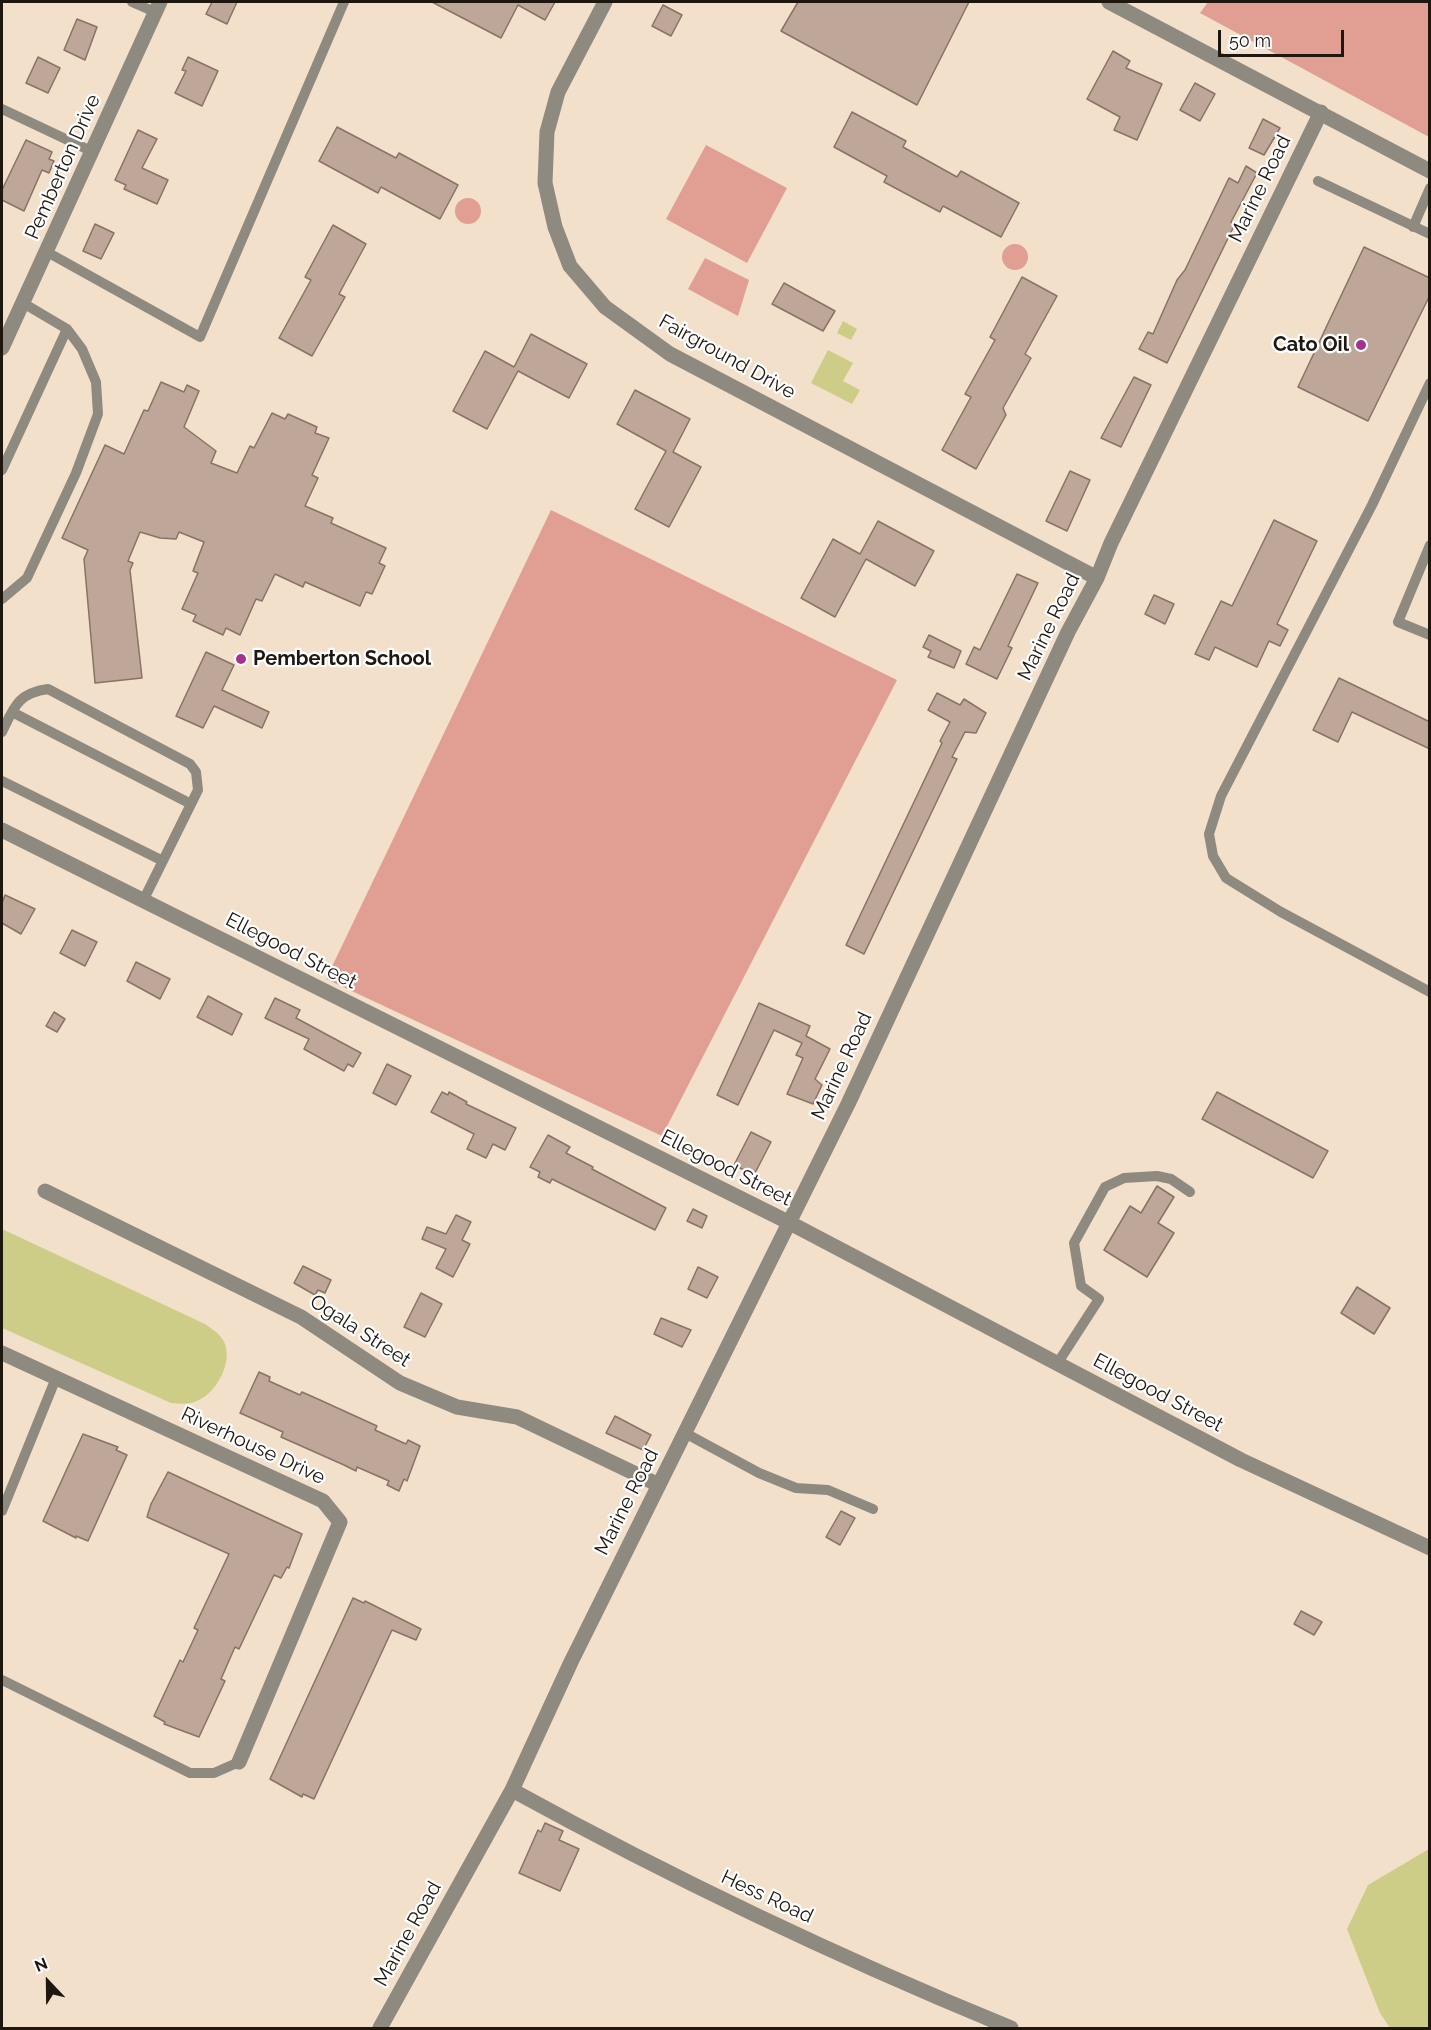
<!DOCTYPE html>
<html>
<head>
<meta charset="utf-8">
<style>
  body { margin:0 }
  #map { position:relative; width:1431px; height:2030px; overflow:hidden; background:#f2e0cb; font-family:Raleway,sans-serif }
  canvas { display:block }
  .frame { position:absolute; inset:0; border:3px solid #1d1710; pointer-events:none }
  .north { position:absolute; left:18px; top:1952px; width:60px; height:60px; -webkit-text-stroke:4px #fff; paint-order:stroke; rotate:338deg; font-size:16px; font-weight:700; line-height:24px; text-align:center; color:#1d1710 }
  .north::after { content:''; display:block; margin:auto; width:21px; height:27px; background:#1d1710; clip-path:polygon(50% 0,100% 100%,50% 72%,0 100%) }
  .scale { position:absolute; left:1218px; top:30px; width:126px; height:27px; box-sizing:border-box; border:3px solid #1d1710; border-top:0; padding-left:8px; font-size:18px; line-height:21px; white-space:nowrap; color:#1d1710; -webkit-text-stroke:4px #fff; paint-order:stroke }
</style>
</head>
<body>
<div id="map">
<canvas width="1431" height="2030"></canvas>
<div class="frame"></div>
<div class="north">N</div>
<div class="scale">50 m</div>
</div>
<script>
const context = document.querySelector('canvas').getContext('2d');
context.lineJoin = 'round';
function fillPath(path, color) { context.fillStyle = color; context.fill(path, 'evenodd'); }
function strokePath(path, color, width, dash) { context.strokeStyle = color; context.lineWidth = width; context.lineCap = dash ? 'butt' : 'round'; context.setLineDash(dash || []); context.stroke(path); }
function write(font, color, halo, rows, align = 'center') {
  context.font = font + ' Raleway,sans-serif'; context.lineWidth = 4.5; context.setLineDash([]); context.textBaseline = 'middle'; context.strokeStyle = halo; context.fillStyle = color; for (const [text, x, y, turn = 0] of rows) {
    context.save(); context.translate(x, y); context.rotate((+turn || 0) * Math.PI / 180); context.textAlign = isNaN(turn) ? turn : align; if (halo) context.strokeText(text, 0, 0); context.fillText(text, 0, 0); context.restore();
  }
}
const green = new Path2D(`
  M1208,2H1429V137L1200,13Z
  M706,145L787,188L747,263L666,219Z
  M455 211a13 13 0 1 1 26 0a13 13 0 1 1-26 0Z
  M1002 257a13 13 0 1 1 26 0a13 13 0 1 1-26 0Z
  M705,258L749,280L738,316L688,289Z
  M551,510L897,680L662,1136L326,979Z`);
const water = new Path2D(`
  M843,321L857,329L851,340L837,333Z
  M828,350L853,363L843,381L860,390L852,404L811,383Z
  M2,1229L205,1324C210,1328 216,1331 220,1336C237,1354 219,1391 199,1400C190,1405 181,1404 171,1403L2,1328Z
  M1429,1849V2028H1390L1380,2013L1347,1929L1368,1885Z`);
const building = new Path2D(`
  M212,2H237L227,24L206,14Z
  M432,2H555L545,20L518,5L501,38Z
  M798,2H969L917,105L781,31Z
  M663,5L682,15L671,36L652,26Z
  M77,19L97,27L85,60L64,50Z
  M1113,51L1130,61L1126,68L1162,84L1137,140L1114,130L1120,117L1087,99Z
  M38,57L60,68L48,93L26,83Z
  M188,57L218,71L202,106L175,93L186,71L182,70Z
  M1195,83L1215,94L1200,121L1180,110Z
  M852,112L906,141L903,147L957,177L961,171L1019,203L1001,237L943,206L940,212L884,182L887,176L834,147Z
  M1263,119L1280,128L1264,155L1249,148Z
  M337,127L396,158L399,153L458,185L440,219L381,187L378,193L319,161Z
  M138,130L157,139L142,168L168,180L157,204L124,189L126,185L115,180Z
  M26,140L52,152L49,159L54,161L49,173L42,170L24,211L2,200V190Z
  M1246,166L1257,173L1231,222L1235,224L1167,363L1139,349L1148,332L1153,334L1177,280L1185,270L1229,178L1238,183Z
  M95,224L114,233L101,259L83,251Z
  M333,225L366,244L339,294L345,297L312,356L279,338L311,280L305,277Z
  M1364,247L1430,278V295L1368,421L1298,387Z
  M1022,277L1057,296L1025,354L1031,358L1003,408L1006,415L976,469L942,450L971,397L965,394L995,340L990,337Z
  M784,283L835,311L823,331L772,304Z
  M531,334L587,364L569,398L518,371L487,429L453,411L485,351L514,367Z
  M1134,377L1151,385L1121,447L1101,438Z
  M161,382L184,392L187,385L199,391L184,427L216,451L211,463L237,473L250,446L254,448L272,413L285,419L288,414L317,427L315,433L329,438L312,475L318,478L305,506L333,518L331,523L386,548L379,563L385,566L372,594L366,592L360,606L305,582L303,587L275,574L262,601L256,599L240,635L226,628L223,635L193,621L196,615L182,609L198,573L193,571L204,542L179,532L176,539L160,538L140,532L128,561L133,563L130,570L142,678L95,683L84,559L88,550L62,538L105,445L124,454L144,410L148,411Z
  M635,390L690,419L673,452L701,467L669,527L635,509L666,451L617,424Z
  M1070,471L1090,480L1067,531L1046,521Z
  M1274,520L1317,541L1277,624L1288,630L1280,646L1269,641L1257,667L1215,647L1209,660L1195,654L1221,601L1232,606Z
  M878,521L934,551L915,586L866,559L835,617L801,598L833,539L860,554Z
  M1017,574L1038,583L1008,646L1012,648L997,679L966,664L974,647L980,650Z
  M1154,595L1174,604L1165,624L1145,614Z
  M929,635L961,651L954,668L928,657L931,651L923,647Z
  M206,652L234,665L222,690L269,712L262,728L214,706L203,728L176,716Z
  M1339,678L1430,722V749L1352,712L1338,742L1313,730Z
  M937,693L960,705L964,699L986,713L976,733L965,732L952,757L957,759L864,954L846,945L942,743L940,741L950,722L928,710Z
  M5,895L35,909L21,934L2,923V903Z
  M72,930L97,942L85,966L60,953Z
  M136,962L170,979L160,999L127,981Z
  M208,996L242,1014L232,1035L197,1017Z
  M275,998L300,1010L296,1018L361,1053L353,1067L348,1064L344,1071L304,1049L309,1039L265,1018Z
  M759,1003L810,1026L806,1036L830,1049L815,1079L822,1085L813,1104L787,1094L803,1058L796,1055L802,1043L774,1030L738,1105L717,1095Z
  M54,1012L65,1019L57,1032L46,1026Z
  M387,1064L411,1076L396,1105L373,1093Z
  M442,1092L448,1095L449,1092L467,1102L466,1104L516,1128L505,1150L493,1144L486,1158L467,1149L474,1134L431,1112Z
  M1217,1092L1328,1151L1313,1178L1202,1119Z
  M751,1132L771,1142L754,1175L734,1165Z
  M548,1135L570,1147L566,1153L593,1167L592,1169L666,1208L655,1230L552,1179L550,1183L538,1177L540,1172L530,1167Z
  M1157,1186L1174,1197L1158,1223L1174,1233L1147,1277L1104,1250L1130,1206L1141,1213Z
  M693,1209L707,1216L702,1228L687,1221Z
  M456,1215L471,1222L462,1240L470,1244L453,1277L436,1268L446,1249L422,1239L427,1227L446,1234Z
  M303,1266L331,1280L325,1293L318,1290L315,1295L294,1283Z
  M698,1267L718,1277L707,1298L688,1289Z
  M1357,1287L1390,1308L1374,1334L1341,1313Z
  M421,1293L442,1304L425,1337L404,1327Z
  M661,1318L691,1330L682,1347L654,1334Z
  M259,1372L270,1377L269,1381L300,1395L302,1392L320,1400L377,1426L375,1430L406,1444L408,1440L420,1446L407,1481L404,1479L399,1491L387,1485L389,1481L357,1467L356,1471L344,1465L281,1437L283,1432L240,1413Z
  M615,1416L651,1435L643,1450L606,1433Z
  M83,1434L118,1447L116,1450L127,1455L88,1541L76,1536V1538L43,1521Z
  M168,1472L302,1534L289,1568L287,1567L281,1578L274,1575L239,1649L235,1647L221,1679L225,1681L199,1737L164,1724L165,1722L154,1716L180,1660L183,1662L198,1630L194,1628L229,1554L147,1517L151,1504Z
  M841,1511L855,1518L840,1545L826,1537Z
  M353,1598L364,1603L365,1601L421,1629L416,1640L392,1630L314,1799L303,1794L302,1797L270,1779Z
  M1301,1611L1322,1622L1314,1635L1294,1624Z
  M545,1823L563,1831L559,1840L579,1849L560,1891L519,1873L538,1830L541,1832Z`);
const service = new Path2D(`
  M132,2L155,12
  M2,109L93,152
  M1318,181L1430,234
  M1413,227L1430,188
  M47,252L200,337L344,2
  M1430,383L1372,505L1221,796L1209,834L1213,856L1226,878L1281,912L1430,992
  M2,470L67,329
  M1430,545L1398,622L1430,635
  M2,599L27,578L76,473L98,414L96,382L82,349L67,329L23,303
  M12,712L191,804
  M2,732C14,707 18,693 48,689L190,764L196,772L198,790L143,901
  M2,781L163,861
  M1057,1364L1099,1299L1081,1286L1074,1243L1105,1187L1124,1178L1157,1176L1171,1179L1190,1192
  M685,1433L759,1473L796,1488L828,1490L873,1509
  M2,1511L56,1378
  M2,1680L190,1773H214L239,1762`);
const minor = new Path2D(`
  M605,2L558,92L547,132L545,183L555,227L570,266L605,307L670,354L1097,578
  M2,830L790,1223L1241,1460L1430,1548
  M45,1191L301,1317L400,1383L457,1407L517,1417L659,1485
  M2,1353L323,1501L340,1522L239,1762
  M512,1790C674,1879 840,1958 1011,2028
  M380,2028L512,1790L571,1662L848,1104L1068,632L1097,578L1111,543L1321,112`);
const tertiary = new Path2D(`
  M1109,2L1430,171
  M2,348L160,2`);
const markers = [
  [1361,345,6,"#a3318e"],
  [241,659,6,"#a3318e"]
];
const streetNames = [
  ["Pemberton Drive",63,167,-66],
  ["Marine Road",1260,189,-64],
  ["Fairground Drive",727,357,29],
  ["Marine Road",1049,627,-64],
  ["Ellegood Street",291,951,27],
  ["Marine Road",842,1066,-65],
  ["Ellegood Street",726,1168,27],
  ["Ogala Street",360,1331,33],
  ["Ellegood Street",1158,1393,28],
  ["Riverhouse Drive",253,1446,25],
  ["Marine Road",627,1502,-63],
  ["Hess Road",767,1897,25],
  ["Marine Road",408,1934,-61]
];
const poiNames = [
  ["Cato Oil",1349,345],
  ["Pemberton School",253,659,"left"]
];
fillPath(green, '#e09f92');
fillPath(water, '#cecd88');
fillPath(building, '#bea698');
strokePath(building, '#897266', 1.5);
strokePath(service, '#8e8a80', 10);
strokePath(minor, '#8e8a80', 15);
strokePath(tertiary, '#8e8a80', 15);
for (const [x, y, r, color] of markers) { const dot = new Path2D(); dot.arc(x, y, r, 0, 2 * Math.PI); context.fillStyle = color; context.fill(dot); strokePath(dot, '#fff', 2); }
write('20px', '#1d1710', '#fff', streetNames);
write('bold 20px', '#1d1710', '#fff', poiNames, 'right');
</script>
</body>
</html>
